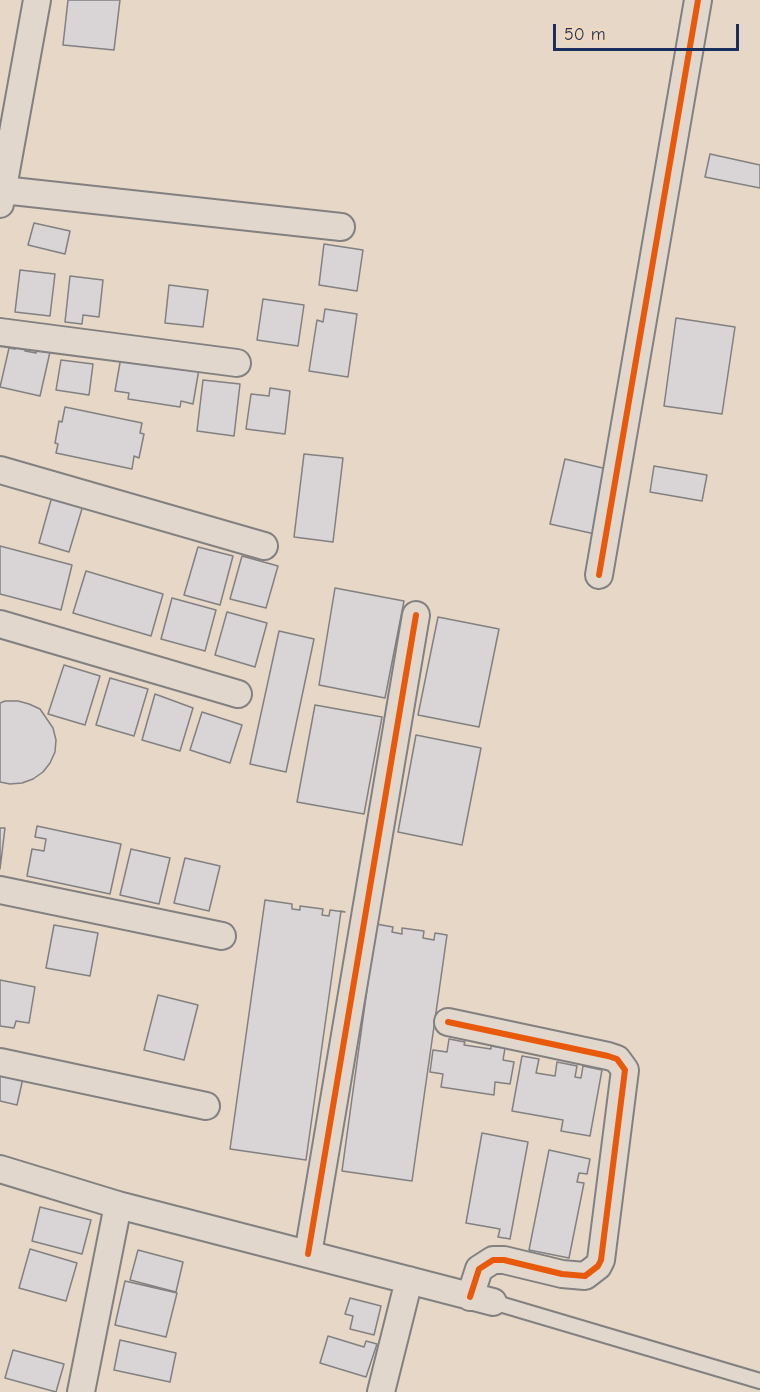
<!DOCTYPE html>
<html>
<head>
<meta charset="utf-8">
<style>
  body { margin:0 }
  #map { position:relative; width:760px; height:1392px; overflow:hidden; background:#e6d7c7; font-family:"Comic Neue",sans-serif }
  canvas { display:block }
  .scale { position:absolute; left:553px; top:24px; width:186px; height:27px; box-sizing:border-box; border:3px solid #1b2f5e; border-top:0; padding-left:8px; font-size:18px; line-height:21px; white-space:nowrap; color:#1b2f5e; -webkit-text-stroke:4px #f3d8ba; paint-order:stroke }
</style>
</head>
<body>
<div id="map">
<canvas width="760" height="1392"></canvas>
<div class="scale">50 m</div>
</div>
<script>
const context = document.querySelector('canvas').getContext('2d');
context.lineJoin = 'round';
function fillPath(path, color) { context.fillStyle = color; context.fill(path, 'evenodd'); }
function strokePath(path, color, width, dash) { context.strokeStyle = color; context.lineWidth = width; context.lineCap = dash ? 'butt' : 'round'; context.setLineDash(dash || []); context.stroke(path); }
const building = new Path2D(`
  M68,0H120L114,50L63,45Z
  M710,154L760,165V188L705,177Z
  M34,223L70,231L65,254L28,245Z
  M324,244L363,250L357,291L319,285Z
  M20,270L55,274L50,316L15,312Z
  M70,276L103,280L99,317L83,315L82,324L65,322Z
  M169,285L208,290L203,327L165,323Z
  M263,299L304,305L298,346L257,340Z
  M325,309L357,314L348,377L309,371L317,320L323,322Z
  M676,318L735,327L722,414L664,406Z
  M16,344L26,346L25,351L36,353L37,349L50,352L40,396L0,387L9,348L15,349Z
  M121,357L199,369L193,404L181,401L180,407L128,399L129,393L115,391Z
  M61,360L93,364L89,395L56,390Z
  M203,380L240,384L234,436L197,431Z
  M270,388L290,391L285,434L246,429L251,394L269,396Z
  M65,407L142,423L140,433L144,434L139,458L134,456L132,469L56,453L58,444L55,443L59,421L62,422Z
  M304,454L343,458L333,542L294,537Z
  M565,459L611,470L595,534L550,524Z
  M654,466L707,475L702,501L650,492Z
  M53,493L84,502L69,552L39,543Z
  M0,546L72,565L61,610L0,594Z
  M198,547L233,556L220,605L184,595Z
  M242,556L278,566L266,608L230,599Z
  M86,571L163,594L151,636L73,613Z
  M335,588L404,601L385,698L319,685Z
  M172,598L216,610L205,651L161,639Z
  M227,612L267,623L255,667L215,655Z
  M438,617L499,629L479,727L418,715Z
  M279,631L314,639L286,772L250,764Z
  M64,665L100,676L85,725L48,714Z
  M110,678L148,689L134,736L96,725Z
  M155,694L193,708L180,751L142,740Z
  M5,701H18L29,704L40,709L53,728L56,740L55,752L50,763L43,772L33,779L22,783L10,784L0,782V703Z
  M315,705L382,717L364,814L297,802Z
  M202,712L242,725L230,763L190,750Z
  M416,735L481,748L462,845L398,832Z
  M37,826L121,844L110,894L27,876L32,849L44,851L46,839L35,837Z
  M0,828H5L0,869Z
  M131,849L170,858L159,904L120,895Z
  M185,858L220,866L209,911L174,903Z
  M265,900L292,904V909L300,910V906L323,909L322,915L329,916L330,910L345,912L341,911L306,1160L230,1149Z
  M376,924L393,927L392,932L402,934V928L424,931L423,938L434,940L435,933L447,935L412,1181L342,1171Z
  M54,925L98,933L90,976L46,968Z
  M0,980L35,987L29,1023L16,1021L14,1028L0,1026Z
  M158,995L198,1005L184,1060L144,1050Z
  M449,1039L465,1042L464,1045L491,1049V1046L505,1048L503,1060L514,1062L510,1084L495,1082L494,1095L441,1087L443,1074L430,1072L433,1050L447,1052Z
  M522,1056L539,1059L536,1073L555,1076L557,1062L577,1066L575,1077L581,1078L583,1066L602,1070L590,1136L561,1131L563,1120L512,1111Z
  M0,1073L23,1078L17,1105L0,1101Z
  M482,1133L528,1142L510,1239L498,1237L500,1229L466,1223Z
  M549,1150L590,1159L587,1174L579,1173L577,1182L584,1183L569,1258L529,1250Z
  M40,1207L91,1220L82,1254L32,1241Z
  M30,1249L77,1263L66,1301L19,1288Z
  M138,1250L183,1262L176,1292L130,1280Z
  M125,1281L177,1293L166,1337L115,1325Z
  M350,1298L381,1306L374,1335L350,1329L353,1316L345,1314Z
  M328,1336L364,1347L366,1341L377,1344L366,1377L320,1363Z
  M120,1340L176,1353L170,1382L114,1370Z
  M13,1350L64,1364L56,1392L5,1378Z`);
const service = new Path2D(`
  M493,1302L760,1381`);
const minor = new Path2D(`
  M3,190L341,227
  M0,204L37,0
  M0,332L237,363
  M0,470L264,546
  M599,575L698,0
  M0,624L238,694
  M0,890L222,936
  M448,1022L608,1056L617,1059L625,1070L601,1260L598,1266L585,1276L562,1274L504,1260H493L479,1269L470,1297
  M0,1062L206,1106
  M0,1169L118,1205L493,1302
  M308,1254L416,615
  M81,1392L118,1205
  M381,1392L409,1280`);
const cycleway = new Path2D(`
  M599,575L698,0
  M448,1022L608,1056L617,1059L625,1070L601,1260L598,1266L585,1276L562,1274L504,1260H493L479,1269L470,1297
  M308,1254L416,615`);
fillPath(building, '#d9d4d6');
strokePath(building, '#828081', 1.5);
strokePath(service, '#828081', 18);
strokePath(minor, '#828081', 30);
strokePath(service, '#e1d7cc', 14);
strokePath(minor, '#e1d7cc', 26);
strokePath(cycleway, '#e8590c', 6);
</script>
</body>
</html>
